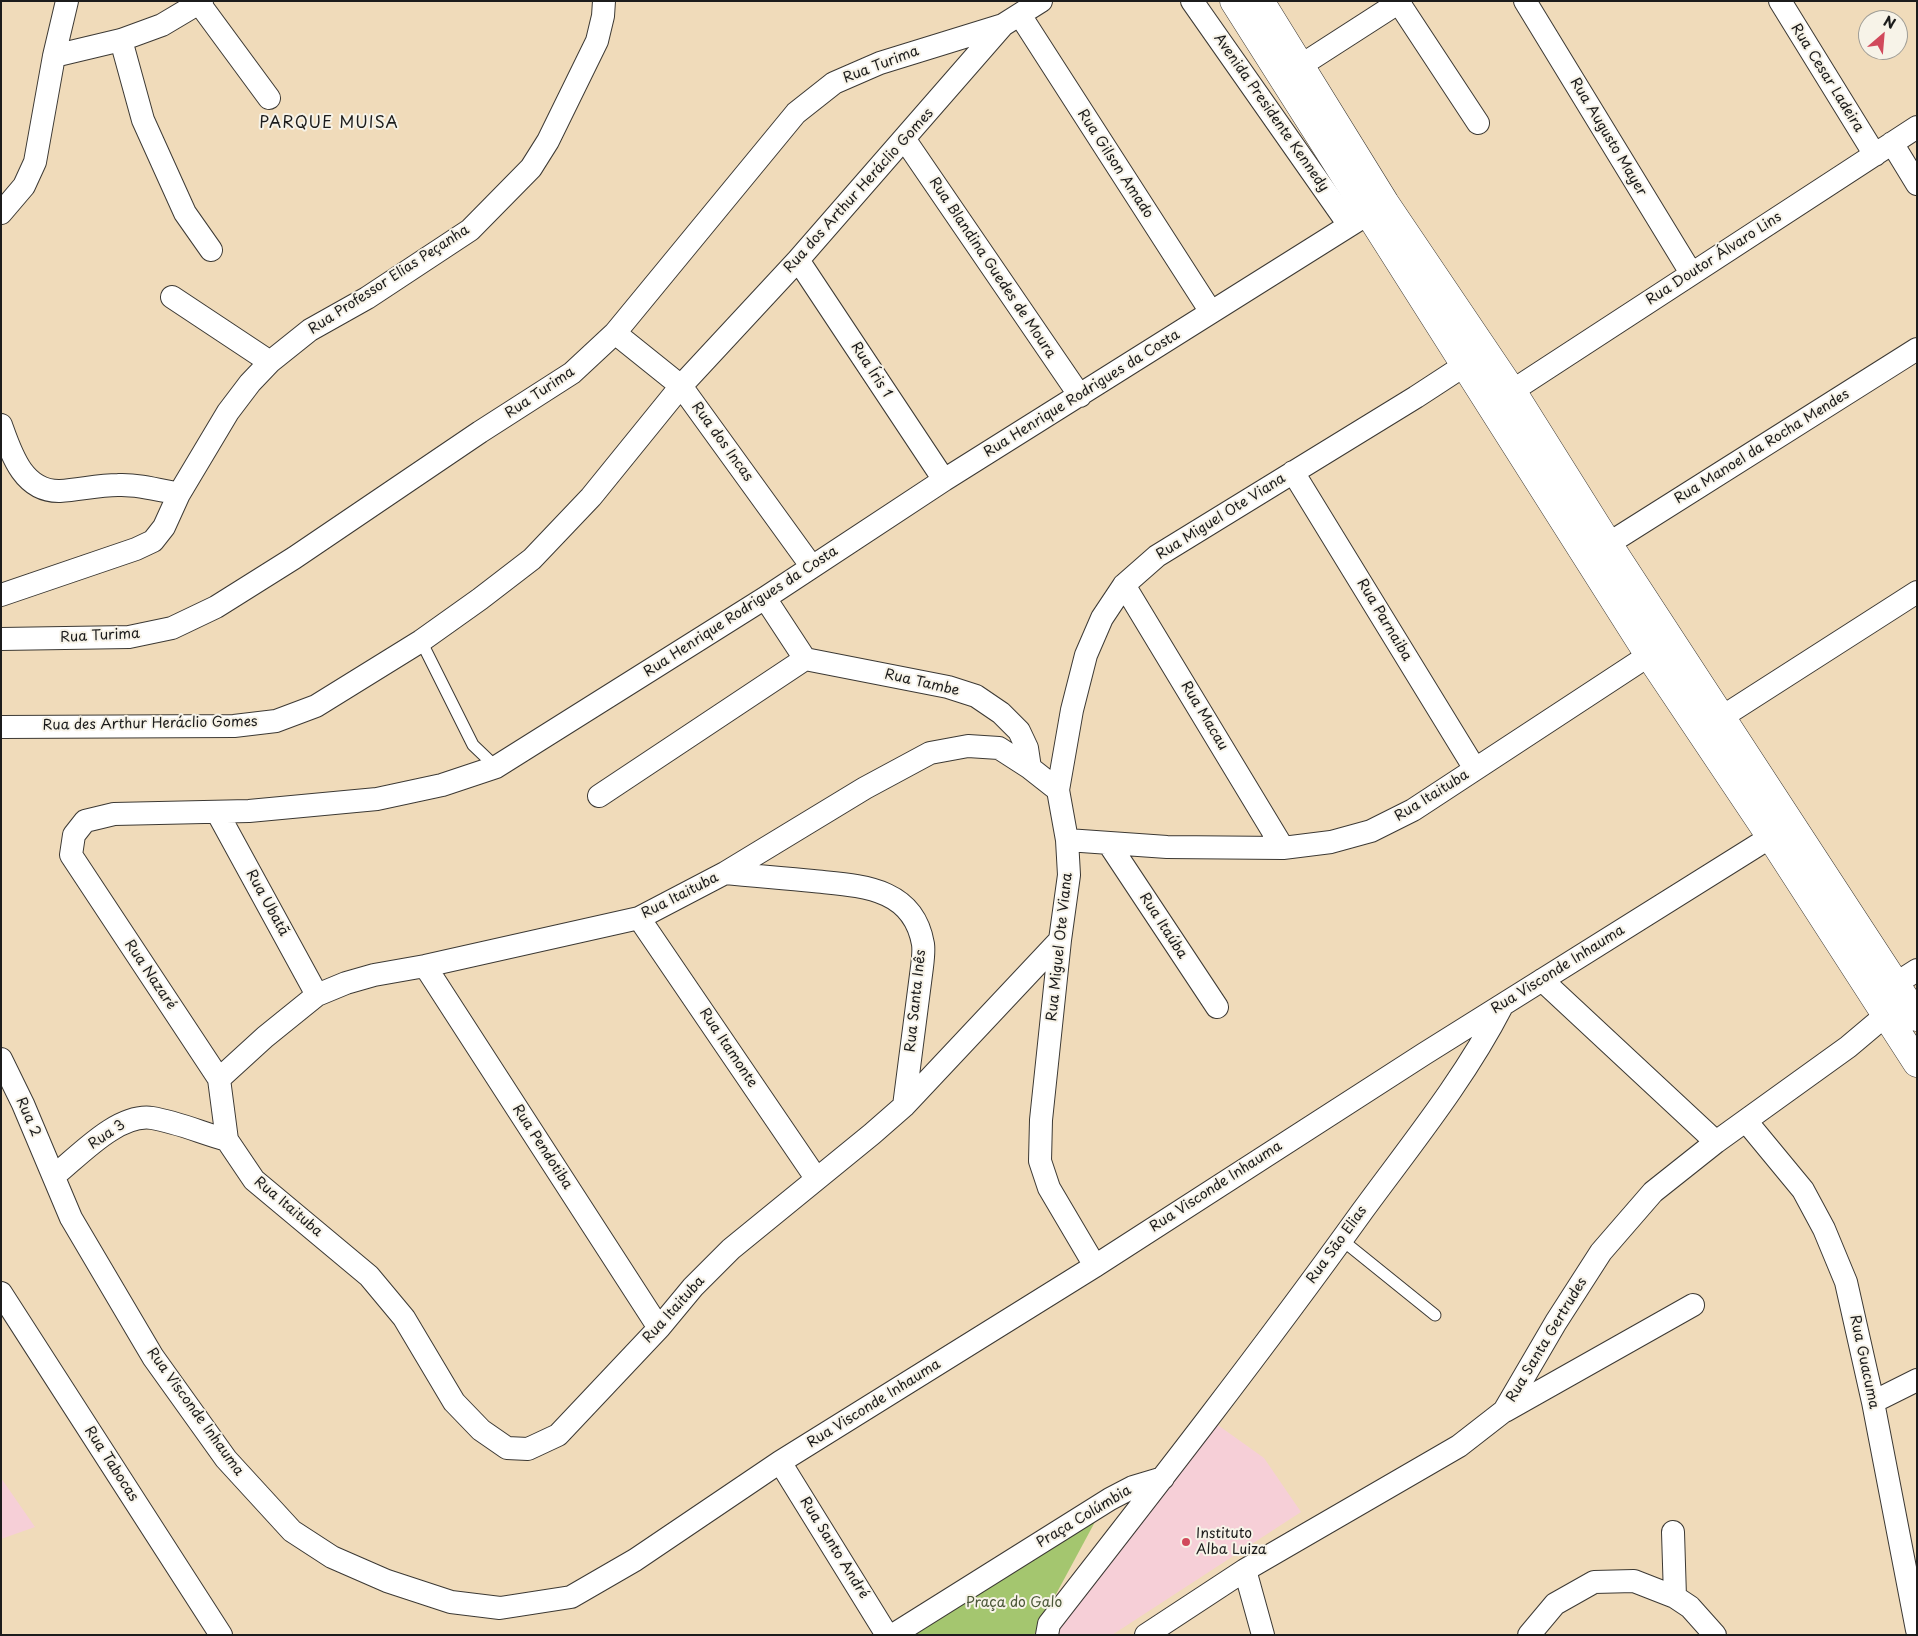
<!DOCTYPE html>
<html>
<head>
<meta charset="utf-8">
<style>
  body { margin:0 }
  #map { position:relative; width:1918px; height:1636px; overflow:hidden; background:#f0dbba; font-family:"Playpen Sans",sans-serif }
  canvas { display:block }
  .frame { position:absolute; inset:0; border:2px solid #1c1c1c; pointer-events:none }
  .north { position:absolute; left:1858px; top:10px; width:50px; height:50px; box-sizing:border-box; background:#f7f3e8; border:1px solid #9f9d96; border-radius:50%; rotate:27deg; font-size:14px; font-weight:700; line-height:20px; text-align:center; color:#1c1c1c }
  .north::after { content:''; display:block; margin:auto; width:18px; height:22px; background:#d1495b; clip-path:polygon(50% 0,100% 100%,50% 72%,0 100%) }
</style>
</head>
<body>
<div id="map">
<canvas width="1918" height="1636"></canvas>
<div class="frame"></div>
<div class="north">N</div>
</div>
<script>
const context = document.querySelector('canvas').getContext('2d');
context.lineJoin = 'round';
function fillPath(path, color) { context.fillStyle = color; context.fill(path, 'evenodd'); }
function strokePath(path, color, width, dash) { context.strokeStyle = color; context.lineWidth = width; context.lineCap = dash ? 'butt' : 'round'; context.setLineDash(dash || []); context.stroke(path); }
function write(font, color, halo, rows, align = 'center') {
  context.font = font + ' "Playpen Sans",sans-serif'; context.lineWidth = 4; context.setLineDash([]); context.textBaseline = 'middle'; context.strokeStyle = halo; context.fillStyle = color; for (const [text, x, y, turn = 0] of rows) {
    context.save(); context.translate(x, y); context.rotate((+turn || 0) * Math.PI / 180); context.textAlign = isNaN(turn) ? turn : align; if (halo) context.strokeText(text, 0, 0); context.fillText(text, 0, 0); context.restore();
  }
}
const built = new Path2D(`
  M1215,1423L1264,1458L1301,1512L1112,1635H1052Z
  M1,1478L35,1527L1,1539Z`);
const green = new Path2D(`
  M1103,1507L1034,1635H909Z`);
const service = new Path2D(`
  M421,641L473,745L496,767
  M1342,1240L1435,1315`);
const minor = new Path2D(`
  M202,1L199,3L269,98
  M1192,1L1349,225
  M1525,1L1691,273
  M1780,1L1875,155
  M1399,3L1478,123
  M1020,15L1211,312
  M121,40L143,120L185,213L211,250
  M54,56L121,40L162,25L199,3
  M1300,66L1401,1
  M905,140L1080,396
  M1892,143L1917,184
  M1,213L24,186L35,162L54,56L67,1
  M798,260L944,480
  M172,297L270,362
  M615,333L681,386L812,567
  M1512,391L1917,127
  M1,425C11,453 23,492 60,491C79,490 98,485 118,485C138,484 159,490 179,494L164,527L153,541L136,549L1,595
  M1293,472L1475,769
  M179,494L228,412L250,383L270,362L310,330L367,298L470,230L531,168L548,141L597,41L603,16L604,1
  M1608,544L1917,349
  M1124,585L1283,848
  M765,598L805,659L948,687L976,696L1001,713L1019,731L1027,748L1030,768
  M1,639L129,637L172,628L216,607L294,558L480,432L572,373L615,333L796,113L834,83L880,63L1003,25
  M1722,717L1917,592
  M1,727L234,726L276,721L316,706L421,641L480,599L532,559L591,497L681,386L798,260L1003,25L1041,1
  M599,796L805,659
  M217,812L317,995
  M1067,840L1167,847L1283,848L1331,842L1371,831L1413,810L1663,646
  M1109,844L1217,1007
  M725,873C754,876 784,878 813,881C859,886 913,886 923,944C924,951 923,959 922,967L904,1106
  M639,918L816,1178
  M1060,940L904,1106L872,1134L731,1249L693,1287L659,1328L558,1435L528,1449L507,1448L481,1430L454,1402L404,1318L369,1276L254,1180L227,1140L219,1079L71,855L74,835L85,821L114,814L249,811L377,799L442,785L496,767L765,598L944,480L1382,205
  M425,966L659,1328
  M1542,980L1716,1142
  M1895,984L1917,970
  M1,1059L23,1104L71,1218L153,1357L226,1459L292,1531L332,1557L387,1581L451,1602L500,1608L571,1597L635,1560L780,1462L1095,1266L1424,1054L1785,828
  M219,1079L265,1037L317,995L346,983L374,975L425,966L639,918L725,873L865,788L930,753L968,746L999,748L1030,768L1058,790
  M1746,1121L1803,1190L1824,1229L1846,1282L1873,1402L1917,1630
  M54,1176C79,1156 118,1113 152,1118C177,1122 202,1133 227,1140
  M1095,1266L1049,1188L1040,1161L1041,1120L1060,940L1069,875L1067,840L1058,790L1072,710L1086,655L1102,618L1124,585L1157,556L1416,397L1465,365
  M1,1293L221,1635
  M1873,1402L1917,1380
  M1505,1411L1693,1305
  M780,1462L887,1635
  M1673,1532L1675,1597
  M1245,1570L1263,1635
  M893,1635L1110,1499L1133,1487L1163,1478
  M1047,1635L1049,1624C1155,1488 1261,1352 1361,1213C1410,1146 1464,1080 1502,1006
  M1146,1635L1245,1570L1459,1446L1504,1411L1556,1322L1601,1252L1653,1192L1716,1142L1848,1047L1886,1015
  M1529,1635L1555,1604L1594,1582L1634,1581L1675,1597L1690,1607L1715,1635`);
const primary = new Path2D(`
  M1234,1L1649,655L1771,837L1917,1063
  M1260,1L1385,203L1512,391L1608,544L1917,1017`);
const markers = [
  [1186,1542,5,"#d1495b"]
];
const streetNames = [
  ["Rua Turima",881,65,-21],
  ["Rua Cesar Ladeira",1827,78,58],
  ["Avenida Presidente Kennedy",1271,113,55],
  ["Rua Augusto Mayer",1608,137,59],
  ["Rua Gilson Amado",1115,164,57],
  ["Rua dos Arthur Heráclio Gomes",859,191,-48],
  ["Rua Doutor Álvaro Lins",1714,259,-33],
  ["Rua Blandina Guedes de Moura",992,268,56],
  ["Rua Professor Elias Peçanha",389,280,-33],
  ["Rua Íris 1",871,370,57],
  ["Rua Turima",540,393,-34],
  ["Rua Henrique Rodrigues da Costa",1082,394,-32],
  ["Rua dos Incas",722,442,54],
  ["Rua Manoel da Rocha Mendes",1762,447,-32],
  ["Rua Miguel Ote Viana",1221,517,-32],
  ["Rua Henrique Rodrigues da Costa",741,612,-33],
  ["Rua Parnaiba",1384,620,59],
  ["Rua Turima",100,636,-3],
  ["Rua Tambe",922,683,13],
  ["Rua Macau",1204,716,59],
  ["Rua des Arthur Heráclio Gomes",150,724,-1],
  ["Rua Itaituba",1432,796,-32],
  ["Rua Itaituba",680,896,-27],
  ["Rua Ubatã",267,903,61],
  ["Rua Itaúba",1163,926,57],
  ["Rua Miguel Ote Viana",1060,947,-84],
  ["Rua Visconde Inhauma",1558,970,-32],
  ["Rua Nazaré",150,975,56],
  ["Rua Santa Inês",916,1001,-84],
  ["Rua Itamonte",728,1048,56],
  ["Rua 2",28,1117,66],
  ["Rua 3",107,1135,-34],
  ["Rua Pendotiba",542,1147,57],
  ["Rua Visconde Inhauma",1216,1187,-33],
  ["Rua Itaituba",288,1207,40],
  ["Rua Sāo Elias",1337,1245,-54],
  ["Rua Itaituba",674,1310,-48],
  ["Rua Santa Gertrudes",1547,1340,-59],
  ["Rua Guacuma",1864,1362,78],
  ["Rua Visconde Inhauma",874,1404,-32],
  ["Rua Visconde Inhauma",195,1412,54],
  ["Rua Tabocas",111,1464,57],
  ["Praça Colúmbia",1084,1517,-31],
  ["Rua Santo André",834,1548,58]
];
const poiNames = [
  ["Instituto",1196,1534],
  ["Alba Luiza",1196,1550]
];
const parkNames = [
  ["Praça do Galo",1014,1603]
];
const quarterNames = [
  ["PARQUE MUISA",329,124]
];
fillPath(built, '#f6cfd7');
fillPath(green, '#a4c66f');
strokePath(service, '#3c3934', 13);
strokePath(minor, '#3c3934', 24);
strokePath(primary, '#3c3934', 29);
strokePath(service, '#fff', 11);
strokePath(minor, '#fff', 22);
strokePath(primary, '#fff', 28);
for (const [x, y, r, color] of markers) { const dot = new Path2D(); dot.arc(x, y, r, 0, 2 * Math.PI); context.fillStyle = color; context.fill(dot); strokePath(dot, '#f7f3e8', 2); }
write('14px', '#1c1c1c', '#f7f3e8', streetNames);
write('14px', '#1c1c1c', '#f7f3e8', poiNames, 'left');
write('14px', '#4c5839', '#f7f3e8', parkNames);
context.letterSpacing = '1px';
write('16px', '#1c1c1c', '#f7f3e8', quarterNames);
context.letterSpacing = '0px';
</script>
</body>
</html>
